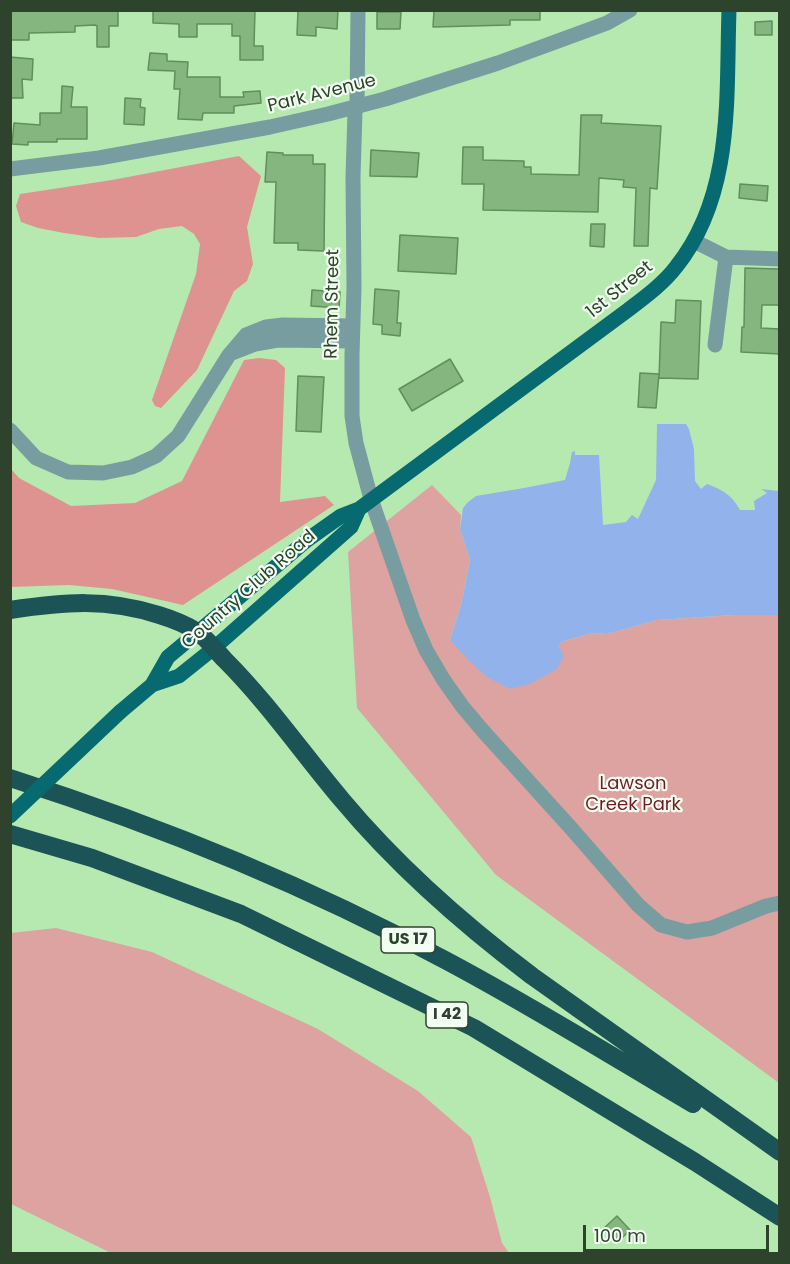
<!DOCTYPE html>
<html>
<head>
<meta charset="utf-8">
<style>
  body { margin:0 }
  #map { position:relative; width:790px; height:1264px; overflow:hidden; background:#b6e9b0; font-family:Poppins,sans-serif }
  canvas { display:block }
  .frame { position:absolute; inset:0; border:12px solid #2e432c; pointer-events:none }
  .scale { position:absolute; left:583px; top:1225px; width:186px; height:27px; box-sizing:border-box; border:3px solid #2e432c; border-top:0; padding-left:8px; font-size:18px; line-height:21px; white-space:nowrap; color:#2e432c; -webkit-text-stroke:4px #f3fef2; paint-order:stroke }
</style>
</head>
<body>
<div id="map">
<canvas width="790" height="1264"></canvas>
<div class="frame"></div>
<div class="scale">100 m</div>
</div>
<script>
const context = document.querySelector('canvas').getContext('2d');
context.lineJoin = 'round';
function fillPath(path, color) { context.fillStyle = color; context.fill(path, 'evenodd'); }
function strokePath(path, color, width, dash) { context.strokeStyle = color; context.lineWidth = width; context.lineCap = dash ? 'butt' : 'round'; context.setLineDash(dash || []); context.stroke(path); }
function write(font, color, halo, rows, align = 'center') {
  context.font = font + ' Poppins,sans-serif'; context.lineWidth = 4.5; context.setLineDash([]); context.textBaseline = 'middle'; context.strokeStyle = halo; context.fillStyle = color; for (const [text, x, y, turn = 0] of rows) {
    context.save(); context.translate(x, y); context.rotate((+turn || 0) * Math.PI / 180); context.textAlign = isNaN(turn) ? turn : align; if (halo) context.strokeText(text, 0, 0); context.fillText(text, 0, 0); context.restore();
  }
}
const green = new Path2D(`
  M432,485L461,515L460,529L470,560L461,605L450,640L559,647L561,642L592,633L607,634L657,620L734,615H779V1083L496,875L357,708L348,552Z
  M56,928L152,952L318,1029L418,1091L471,1137L490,1197L502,1243L509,1253H111L11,1204V933Z`);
const forest = new Path2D(`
  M239,156L261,176L247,227L253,264L247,281L234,291L197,370L161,408L155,406L152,400L196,274L200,244L194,234L182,226L159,229L136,237L99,238L64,233L38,228L21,222L16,206L20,194L112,180Z
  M259,358L276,360L285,368L280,502L325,496L334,505L183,605L112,589L69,585L11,587V469L19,478L71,506L135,503L182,481L244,360Z`);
const water = new Path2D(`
  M657,424H686L689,429L694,449L695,481L701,489L707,484C723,490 732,495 740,510H755L754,501L767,493L761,489L779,491V615H734L657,620L607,634L592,633L561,642L559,647L564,656L557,669L530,684L510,689L487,677L469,661L450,640L461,605L470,560L460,529L463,508L468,502L476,496L524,488L565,480L570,463L572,452L575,451V455H599L603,525L626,522L632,515L638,519L656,480Z`);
const building = new Path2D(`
  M10,10H118V26H109V47H97V26L95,25L75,26V32L29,33V40H10Z
  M153,10H255L254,46H263V60H240V36H232V24H197V37H179V24L153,23Z
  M298,10H338L337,29L316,27V36L297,35Z
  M434,10H540V20H510V25L433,27Z
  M377,12H401L400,29H377Z
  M772,21V35H755V22Z
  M150,53L167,54V61L188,62L187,77H220V97H244L243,92L260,91L261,103L234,106V113H203L202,120L178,119L180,89H174L175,71L148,70Z
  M10,57L33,59L32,80L22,79L23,98H10Z
  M62,86L73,87L71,107H87V139H57V142H28V145L12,144L14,123L40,125V113H61Z
  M125,98L141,99L140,107L145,108L144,125L124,124Z
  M581,115H602L601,123L661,126L657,189L650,188L648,246H634L636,188L623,187L624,180L599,178L598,212L483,210L484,184H462L463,147H483V160L524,161V167H531V174L579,175Z
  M371,150L419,153L417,177L370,176Z
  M267,152L283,153V155H313V164H325L324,251L298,250V243H274L276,182H265Z
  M740,184L768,186L767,201L739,198Z
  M591,224H605L604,247L590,246Z
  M400,235L458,238L456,274L398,271Z
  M745,268L780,269V305H762L761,328L780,329V354L741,352L742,327H744Z
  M375,289L399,291L397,323H401L400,336L382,334V325L373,324Z
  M312,290L340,292L339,308L311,306Z
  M676,300L701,301L698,379L659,378L661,322L675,323Z
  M450,359L463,381L412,411L399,389Z
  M640,373L659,374L656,408L638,407Z
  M298,376L324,377L321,432L296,431Z
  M617,1216L630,1230L617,1243L603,1229Z`);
const minor = new Path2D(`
  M358,10L357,107L355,112L353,177L354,288L352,355V416L356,443L371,499L413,620L426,650L443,679L462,706L483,731L570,827L638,905L661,925L687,932L712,928L766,906L780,903
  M10,169L99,158L270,127L328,114L385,99L498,63L607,23L630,10
  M694,241L726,257L780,259
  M715,345L726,257
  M232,353L255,344L278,340L352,341
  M10,430L36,458L68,472L103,473L132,467L156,456L178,436L229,355L246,335L266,327L283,325L353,326`);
const major = new Path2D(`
  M152,685L168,657L198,632L307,540L341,516L359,509L628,310C645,297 663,284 676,267C734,195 726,98 729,10
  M120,712L152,685L179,676L214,648L351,527L359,509`);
const highway = new Path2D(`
  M10,610C65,602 106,598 159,615C172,619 185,624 196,631C207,638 216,651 225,660C268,703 303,754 342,800C398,867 463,924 532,976L780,1152
  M10,778C160,826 307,886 445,960C530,1005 610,1055 693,1104
  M10,834L92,858L241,914L474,1028L695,1162L780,1217`);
const majorBridge = new Path2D(`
  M10,816L120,712`);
const shields = [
  [408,940,54],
  [447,1015,42]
];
const shieldNames = [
  ["US 17",408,940],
  ["I 42",447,1015]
];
const streetNames = [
  ["Park Avenue",322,94,-14],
  ["1st Street",620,290,-39],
  ["Rhem Street",333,304,-89],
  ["Country Club Road",249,590,-41]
];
const parkNames = [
  ["Lawson",633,784],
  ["Creek Park",633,805]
];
fillPath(green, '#dda3a0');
fillPath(forest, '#de9390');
fillPath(water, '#92b2ec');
fillPath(building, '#85b67f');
strokePath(building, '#5f8f5a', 1.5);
strokePath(minor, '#779da0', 15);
strokePath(major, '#066a70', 15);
strokePath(highway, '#1c5356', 18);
strokePath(majorBridge, '#066a70', 15);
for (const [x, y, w] of shields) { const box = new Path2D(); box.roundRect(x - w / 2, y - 13, w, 26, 4.5); context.fillStyle = '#f3fef2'; context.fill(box); strokePath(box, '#2e432c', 1.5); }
write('bold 16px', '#2e432c', null, shieldNames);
write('18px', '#2e432c', '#f3fef2', streetNames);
write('18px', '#731b21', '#f3fef2', parkNames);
</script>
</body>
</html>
